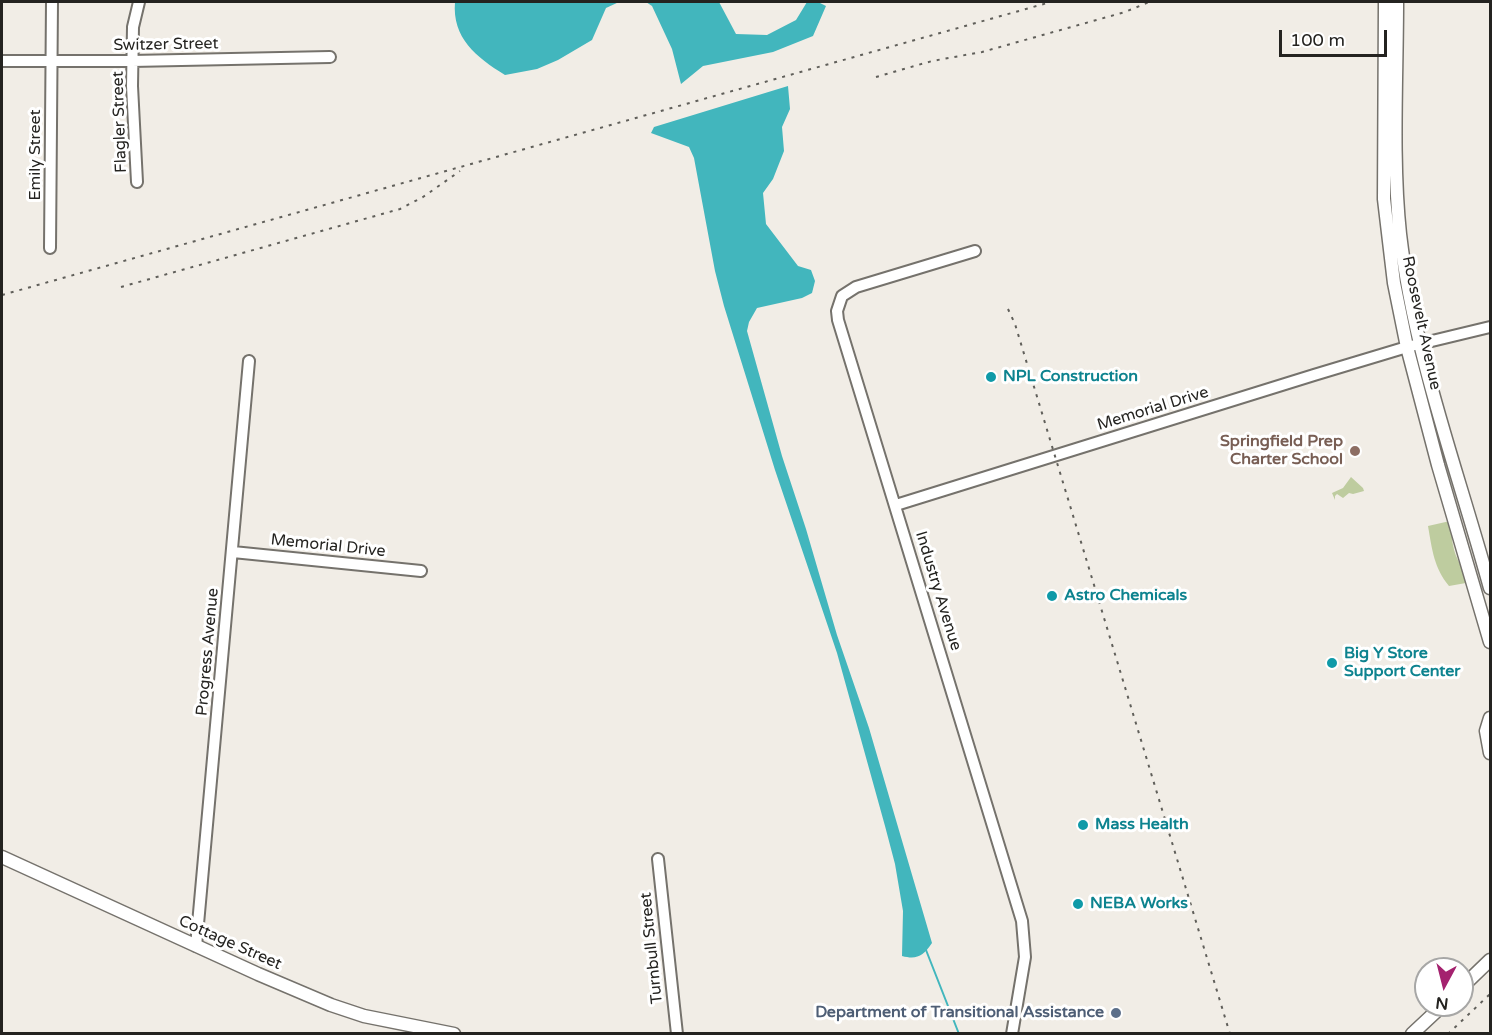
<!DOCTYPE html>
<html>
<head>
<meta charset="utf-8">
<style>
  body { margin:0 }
  #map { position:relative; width:1492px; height:1035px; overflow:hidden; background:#f1ede6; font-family:"Varela Round",sans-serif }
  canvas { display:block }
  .frame { position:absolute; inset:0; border:3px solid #242320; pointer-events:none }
  .north { position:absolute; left:1414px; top:957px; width:60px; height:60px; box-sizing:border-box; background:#fff; border:2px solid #a7a7a6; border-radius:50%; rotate:187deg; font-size:16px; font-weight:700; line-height:24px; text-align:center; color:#242320 }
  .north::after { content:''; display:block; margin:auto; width:21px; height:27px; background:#a4226f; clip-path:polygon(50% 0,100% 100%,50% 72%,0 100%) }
  .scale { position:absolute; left:1279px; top:30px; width:108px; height:27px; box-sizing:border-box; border:3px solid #242320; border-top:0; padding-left:8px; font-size:18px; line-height:21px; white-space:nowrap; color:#242320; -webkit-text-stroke:4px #fff; paint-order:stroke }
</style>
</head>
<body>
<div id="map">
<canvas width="1492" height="1035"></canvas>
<div class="frame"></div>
<div class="north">N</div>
<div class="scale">100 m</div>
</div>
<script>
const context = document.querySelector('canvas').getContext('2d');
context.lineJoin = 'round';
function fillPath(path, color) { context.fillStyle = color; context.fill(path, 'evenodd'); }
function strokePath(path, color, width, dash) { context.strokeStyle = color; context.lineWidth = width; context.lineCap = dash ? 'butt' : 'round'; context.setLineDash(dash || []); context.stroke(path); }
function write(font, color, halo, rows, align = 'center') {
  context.font = font + ' "Varela Round",sans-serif'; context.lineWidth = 6; context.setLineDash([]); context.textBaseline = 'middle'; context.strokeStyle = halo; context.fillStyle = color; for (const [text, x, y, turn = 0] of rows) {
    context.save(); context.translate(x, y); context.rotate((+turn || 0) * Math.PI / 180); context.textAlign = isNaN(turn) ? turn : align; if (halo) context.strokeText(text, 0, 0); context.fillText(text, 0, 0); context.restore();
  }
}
const green = new Path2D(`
  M1351,477L1363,488L1364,491L1353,494L1349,493L1343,498L1337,494L1335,496V500L1332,493L1343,488Z
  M1450,521C1453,530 1451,536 1453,545C1455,559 1465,569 1466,583L1449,586C1434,568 1432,549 1428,526Z`);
const water = new Path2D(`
  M455,2H619L606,8L592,40L558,60L537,69L505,75C476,57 452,38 455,2Z
  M646,2H719L736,34L767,35L796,20L807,2H818L826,6L813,36L773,52L703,66L681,84L672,49L652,6Z
  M788,86L790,109L782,127L784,151L773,179L763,193L766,224L798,266L811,270L815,281L812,293L802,298L757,308L749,322L747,331L782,456L806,529L837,635L869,728L932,943C923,956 917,960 902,956L903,911L895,864L885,826L837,653L775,470L724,306L715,271L694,158L689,147L651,133L654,127Z`);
const stream = new Path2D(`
  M926,950L959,1034`);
const minor = new Path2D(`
  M2,61H132L330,57
  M137,182L132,86L133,27L139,2
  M50,248L52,2
  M975,251L856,287L842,296L837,311L838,320L1022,921L1025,957L1012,1034
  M896,505L1314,375L1407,347L1490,327
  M233,552L421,571
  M658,859L677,1034
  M196,946L249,361`);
const major = new Path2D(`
  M1385,2L1384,199L1394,283L1407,347L1438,465L1490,642
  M1397,2C1397,78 1392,159 1400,234C1414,355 1458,471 1490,588
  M1490,718L1486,731L1490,753
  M2,857L258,974L331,1005L364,1016L454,1034
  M1462,987L1490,960
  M1412,1034L1443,1005`);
const rail = new Path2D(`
  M876,77L932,61L982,52L1125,12L1149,2
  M121,287L400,209L423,197L460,171
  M2,295L1051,2
  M1008,309L1015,324L1230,1034
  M1448,1034L1490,994`);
const markers = [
  [991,377,6,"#0f9aa8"],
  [1355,451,6,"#8d6e63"],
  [1052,596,6,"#0f9aa8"],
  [1332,663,6,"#0f9aa8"],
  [1083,825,6,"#0f9aa8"],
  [1078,904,6,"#0f9aa8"],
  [1116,1013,6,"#5c6f8a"]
];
const streetNames = [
  ["Switzer Street",166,45,-1],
  ["Flagler Street",120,122,-92],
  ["Emily Street",36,155,-90],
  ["Roosevelt Avenue",1421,323,78],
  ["Memorial Drive",1153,409,-17],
  ["Memorial Drive",328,546,6],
  ["Industry Avenue",938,591,73],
  ["Progress Avenue",208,652,-85],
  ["Cottage Street",230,943,24],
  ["Turnbull Street",652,948,-96]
];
const cultureNames = [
  ["NPL Construction",1003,377],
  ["Astro Chemicals",1064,596],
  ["Big Y Store",1344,654],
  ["Support Center",1344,672],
  ["Mass Health",1095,825],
  ["NEBA Works",1090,904]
];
const educationNames = [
  ["Springfield Prep",1343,442],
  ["Charter School",1343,460]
];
const serviceNames = [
  ["Department of Transitional Assistance",1104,1013]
];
fillPath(green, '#becc9f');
fillPath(water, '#42b6bd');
strokePath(stream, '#42b6bd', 2);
strokePath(minor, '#75726c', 14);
strokePath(major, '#75726c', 15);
strokePath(minor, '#fff', 10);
strokePath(major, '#fff', 12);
strokePath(rail, '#605f5a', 2, [3, 6]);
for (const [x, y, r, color] of markers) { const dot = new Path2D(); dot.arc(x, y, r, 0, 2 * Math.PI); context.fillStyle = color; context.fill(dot); strokePath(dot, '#fff', 2); }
write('16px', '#242320', '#fff', streetNames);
write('bold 16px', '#0d838f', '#fff', cultureNames, 'left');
write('bold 16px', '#785e54', '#fff', educationNames, 'right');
write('bold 16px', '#4e5e75', '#fff', serviceNames, 'right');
</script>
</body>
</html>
